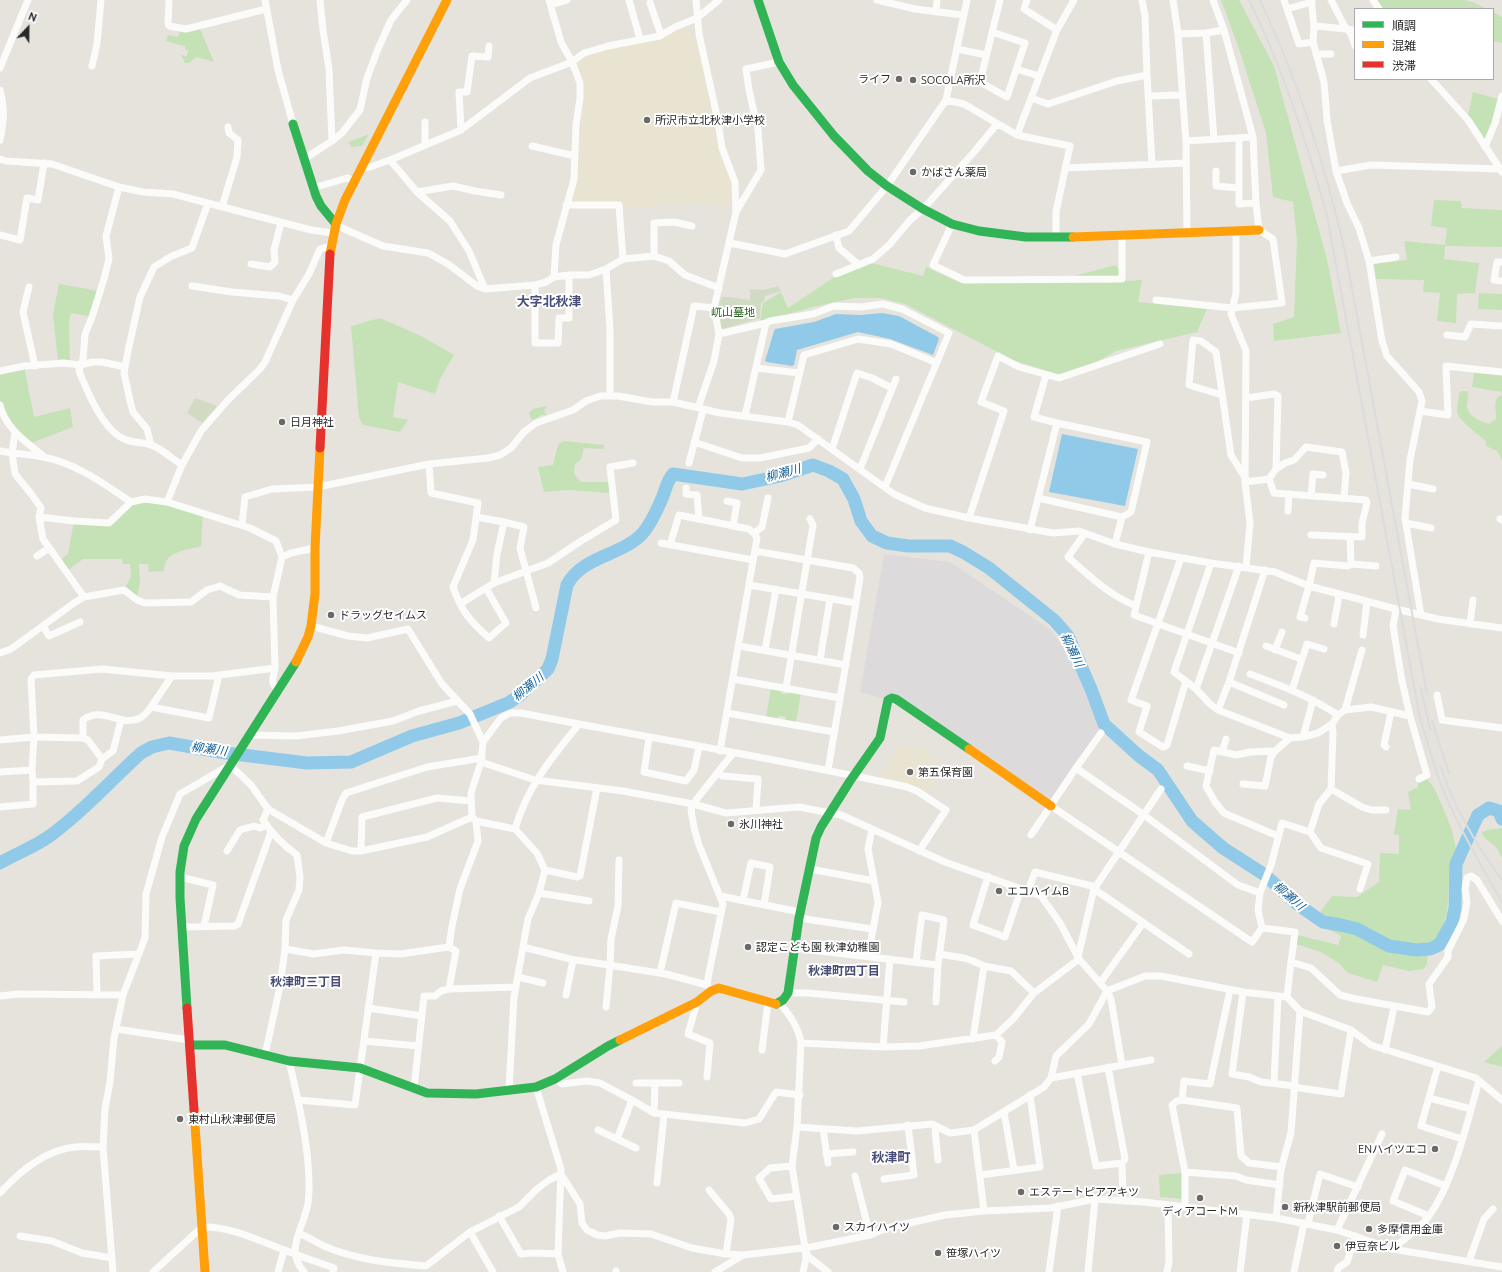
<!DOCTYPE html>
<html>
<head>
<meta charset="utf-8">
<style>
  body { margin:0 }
  #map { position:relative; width:1502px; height:1272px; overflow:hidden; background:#e6e3dd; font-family:Ubuntu,"Noto Sans JP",sans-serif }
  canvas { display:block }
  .legend { position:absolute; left:1354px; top:8px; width:140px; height:72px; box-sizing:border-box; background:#fff; border:1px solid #a9a9a9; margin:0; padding:5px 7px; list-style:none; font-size:12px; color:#282828 }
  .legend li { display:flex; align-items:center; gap:8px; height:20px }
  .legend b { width:20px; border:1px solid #a9a9a9 }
  .north { position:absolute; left:8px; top:8px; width:40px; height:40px; -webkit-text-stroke:3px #fff; paint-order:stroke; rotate:22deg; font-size:11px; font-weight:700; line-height:16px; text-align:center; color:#282828 }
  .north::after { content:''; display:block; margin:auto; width:14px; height:18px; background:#282828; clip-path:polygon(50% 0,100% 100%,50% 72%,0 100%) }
</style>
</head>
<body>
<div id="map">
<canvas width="1502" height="1272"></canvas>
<ul class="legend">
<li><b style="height:5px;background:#30b455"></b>順調</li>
<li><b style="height:5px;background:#ff9f0a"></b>混雑</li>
<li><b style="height:5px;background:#e5322d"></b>渋滞</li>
</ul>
<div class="north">N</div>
</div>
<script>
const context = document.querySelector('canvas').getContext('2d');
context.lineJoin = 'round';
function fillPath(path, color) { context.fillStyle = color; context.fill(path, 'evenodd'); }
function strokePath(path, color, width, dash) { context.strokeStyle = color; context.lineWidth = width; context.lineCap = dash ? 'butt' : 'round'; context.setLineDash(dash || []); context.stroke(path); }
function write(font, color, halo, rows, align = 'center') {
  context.font = font + ' Ubuntu,"Noto Sans JP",sans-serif'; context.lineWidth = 4; context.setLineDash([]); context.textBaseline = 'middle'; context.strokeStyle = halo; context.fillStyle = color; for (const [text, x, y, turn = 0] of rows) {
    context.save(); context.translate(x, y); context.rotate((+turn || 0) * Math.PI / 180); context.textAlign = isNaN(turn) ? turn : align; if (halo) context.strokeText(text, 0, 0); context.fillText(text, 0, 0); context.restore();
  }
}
const industrial = new Path2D(`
  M884,554L950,562L1051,630L1076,667L1101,733L1051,806L982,757L888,700L860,692Z`);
const education = new Path2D(`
  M683,27L693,32L696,41L716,124L718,142L721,157L732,181L730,207L701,203L623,209V204L571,203L569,201L576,181L578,62L584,56Z
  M901,745L922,748L941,762L925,797L917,791L876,781Z`);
const green = new Path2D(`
  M1221,0H1239L1274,66L1327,259L1341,333L1274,341L1273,324L1294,317L1297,240L1293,202L1273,197L1266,133L1238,46Z
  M1377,0H1465L1475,3L1487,9H1383Z
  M1493,12L1502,17V43L1493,41Z
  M200,29L214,62L196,57L189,63H185L181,55L187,56L188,50L185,49V46L166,41L168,35L178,37L180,31Z
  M1473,92L1498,99L1494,120L1486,139L1483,138L1468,115Z
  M369,134L362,146L351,147L349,142Z
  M1434,200L1461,201L1462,208L1502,210V247L1445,246L1444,259L1479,263L1475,293L1457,294L1456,323L1437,321L1440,293L1423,292L1424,280L1376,279L1374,264L1407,260L1404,241L1445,245L1447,228L1431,226Z
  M871,263L923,276L926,267L961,283H1047L1116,265L1126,281L1142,280L1138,302L1207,309L1197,332L1116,351L1069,378L1013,360L905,304L881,298H855L813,307L760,322L763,303L781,292L788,308L836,276Z
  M59,284L99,291L92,317L71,313L69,322L70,362L58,361L53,314Z
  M1479,293L1502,294V310L1478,309Z
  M380,318L421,336L454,355L440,379L435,394L398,382L393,417L408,420L400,432L363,425L359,418L351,326Z
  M24,366L34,417L70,408L73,427L29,444L12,429L0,405V371Z
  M1474,373L1502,375V392L1472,387Z
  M1462,391H1467C1470,397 1467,401 1467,407C1468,416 1481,422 1489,424L1496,419C1497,410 1491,399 1502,395V460L1497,451L1486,446V441C1479,435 1458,420 1457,412C1457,406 1459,399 1459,393Z
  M546,406L547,408L544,409L546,415H541L534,420L531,419L529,413L533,409Z
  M563,441L604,445V449L584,448L581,460L575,464L574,474L581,482H609L610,493L568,490L544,492L538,467L553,465L558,445Z
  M145,499L203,513L201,546C185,551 164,551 164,571L149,572L148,564H139L140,581L137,600L124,590L131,576L130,564H123L122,559H83L66,572L59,561L68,554L74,521L109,523L131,502Z
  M771,688L779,689L782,694H788L791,691L801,693L796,722L787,721L785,717L779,716L776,719L766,717Z
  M1426,777L1434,788L1444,810L1452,830L1457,853L1449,883L1447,913L1438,942L1424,948L1389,943L1358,926L1325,919L1320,912L1332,896L1357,897L1379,882L1380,853L1399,854V835L1394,834L1398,809L1411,810L1408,792L1418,787V782Z
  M1502,828V858L1496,847L1486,839L1481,833L1487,830Z
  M1325,925L1346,928L1358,933L1385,949L1428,953L1427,964L1424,969L1409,971L1383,965L1377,982L1348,973L1340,964L1321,952L1296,944L1297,935L1338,945L1341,936L1324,927Z
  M1502,1046V1067L1484,1062Z
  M1182,1173L1183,1199L1160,1197L1159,1175Z`);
const cemetery = new Path2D(`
  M778,286L781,291L765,296L764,301L761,303L760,318L723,329L721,327L718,306L722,297H727L750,300V289L764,290Z
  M195,398L217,406L202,423L187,413Z`);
const water = new Path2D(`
  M882,313L899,316L938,337L939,339L933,355L890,339L858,332L797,350L794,365L792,366L767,362L765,361L774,331L775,329L814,322L836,314L860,315Z
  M1062,434L1138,449L1125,506L1049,492Z`);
const river = new Path2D(`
  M0,863C17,853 35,847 51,835C84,811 111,780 141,753L152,747L169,743L226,753L307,763L351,762L412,736L459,723L508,703L519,696L548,669L552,659L567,585C582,556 621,556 642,534C651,524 658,508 663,496C666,488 667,481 673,474L742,484L780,476L813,465L829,471L843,479L854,499L861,521L872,536L887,543L908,546H950L963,552L989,568L1054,620L1068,636L1091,689L1104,724L1138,755L1158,770L1192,821L1223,848L1265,875L1297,904L1323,922L1341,925L1357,929L1389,946L1417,950L1430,949L1439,945L1452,922L1455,908L1456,864L1478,815L1489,808L1499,811L1502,819`);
const street = new Path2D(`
  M169,0L168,23L169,26L186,29L266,9
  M265,0L278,70L293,124
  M629,0L640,39
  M696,0L699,34L718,121L722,148L735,182L736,212L714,308L719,334L714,361L698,408
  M877,0L915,9L963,15
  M1027,0L1024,9L1057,30
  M1173,0L1178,34L1186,141L1187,233
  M1213,0L1224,30L1253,137L1256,203
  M1284,0L1299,44L1313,42
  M1331,0L1344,25L1351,34L1355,46
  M1373,0L1379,9
  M650,3L661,35
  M551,5L567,0
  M1312,6L1314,27
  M1287,9L1312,2
  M936,12L937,0
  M1355,30L1316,26L1314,27L1313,42L1324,82L1327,120L1336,171L1347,203L1359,228L1369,261L1382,341L1387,356L1419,392L1422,401L1410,460L1405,518L1421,615
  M992,32L1025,43L1007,97L980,82L1000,0
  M1206,33L1214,139
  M1178,34L1206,33L1224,30
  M957,49L986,55
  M1316,54H1331
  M92,66L97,44L101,0
  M0,68L28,0
  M1016,69L1039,76
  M1147,75L1152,164
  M1431,79L1468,120L1502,172
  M0,90C5,110 4,120 0,140
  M1148,96L1182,95
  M1031,98L1048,104L1117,81L1147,75L1145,16L1142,0
  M946,100L964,104L1017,135L1070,146L1056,212V238
  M461,130L459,92H467L472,56L488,57L489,46
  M1017,135L1057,30L1074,0
  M332,141L342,133L360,110L367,78L378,49L391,20L407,0
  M1186,141L1253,137
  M425,145V122
  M532,146L575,156
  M1485,147L1495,123L1502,96
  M0,159L6,161L52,164L119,187L143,192L173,194L311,230L332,233
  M304,159L332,141L329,69L323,30L320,0
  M390,160L417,192L450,221L469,251L485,289
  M361,168L370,167L390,160L461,130L530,78L572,62L584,53L608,46L660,36L675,27L697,18L719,0
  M1065,168L1186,163
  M1216,171V186L1239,188
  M1336,171L1371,165L1500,169
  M119,187L106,236L109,259L104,279L92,317L85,334L83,359L79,371C87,391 103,430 124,439C133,443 142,442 151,445C159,447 174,460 182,465
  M313,188L347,178L354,181
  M417,192L453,186L475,191L501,195
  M566,205H619L623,259
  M222,207L237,157L238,140L229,133L228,127
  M736,212L761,170L758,130L749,90L746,69L779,62
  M335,223L342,228L383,246L428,253L448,264L477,286L485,289L535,285L546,282L554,277L556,245L574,179L576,125L580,98V83L572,62L561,42L549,0
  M952,224L933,265L964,280L1122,279V236
  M1236,231V293L1231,314L1246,351L1245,482L1250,523L1246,567
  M0,235L20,240L27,198L38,200L44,163
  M836,235L839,248L859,265
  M730,243L785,254L849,231L887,186L946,100L967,0
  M654,256V223L674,222L692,226
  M1369,261L1396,257
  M1502,262H1497L1494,280L1502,281
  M251,264L270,267L275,262L274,250L281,223
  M606,269L610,329V395
  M836,274L873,259L890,244L910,220L923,209L974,152L997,124
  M554,277L569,275H589L606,269L623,259L654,256L669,261L685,275L719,288
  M535,285V343H558L559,318H569V275
  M192,286L232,292L279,296L293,300
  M29,287L23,312L35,366
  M1156,300L1232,308L1282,303L1273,239L1259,230L1256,203L1239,204V139
  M719,334L766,323L770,321L813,314L834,306L861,307L883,304L902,309L949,333L885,487
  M1447,335L1465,337L1471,324L1502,326
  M756,368L799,373
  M0,371L24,366L64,363L80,365L93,362H102L125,367
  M1222,395L1189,385L1193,340L1201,341L1216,352L1231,455L1246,479
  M1246,398L1274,394L1278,396L1276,469
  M673,402L694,306L714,308
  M0,405C5,428 26,442 43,456
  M1420,411L1448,415L1446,366L1502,372
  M745,416L766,323
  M788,422L804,355L858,339L891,344L937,363
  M15,432L12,453L15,474L32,495L41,508L39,517L43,539L84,597
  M694,442L742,458H760L809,448L818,439
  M151,445L147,429L133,412L131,405L124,373L128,351L140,297L154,267L170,257L192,248L208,203
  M832,449L857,373L872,378L892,388
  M0,451C14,454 29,454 43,457C76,463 104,484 131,502L145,499L167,502L250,528L276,541L282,557L273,597L275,668L212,676H172L151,707
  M689,463L703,410
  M429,464L431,493L478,503L473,540L453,587C462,612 469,620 489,638L506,623L486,588
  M860,469L896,379
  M1269,479L1274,493L1366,500L1367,503L1362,523V537L1311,535
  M1245,482L1269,479L1276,469L1285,463L1294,460L1306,447L1342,452L1346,473L1344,498
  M1408,484L1433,489
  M686,488V494L697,495L699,519L749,529L754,533L757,538L720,751
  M1311,496L1313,474L1323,475
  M1038,498L1122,517L1131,512L1147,442L1057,423
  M727,501L737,503L733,526
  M167,502L182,465L201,431L228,400L260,369L265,362L293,300L309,274L320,249L330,246
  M1288,511L1289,494
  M39,517L74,521L109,523L131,502
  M476,517L504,522
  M969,518L1004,411L981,402L998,356L1019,367L1059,378L1160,344
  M1500,519L1502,520
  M1406,523L1431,528
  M242,525L245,497L272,489L318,487L429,464L488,458L500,455L511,448L524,432L536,423L573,410L586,401L600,396H618L652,402H673L720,413L788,422L798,425L894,494L925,508L969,518L1053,533L1079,531L1115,544L1149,552L1211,563L1275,572L1309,586L1396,609L1438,619L1502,628
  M1030,530L1057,423L1034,417L1046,375
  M754,533L762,527L768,498
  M1085,533L1068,557C1089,576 1109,595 1136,606
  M1350,537L1351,564L1376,566
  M661,543L753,560
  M1115,544L1122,517
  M670,545L679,515L699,519
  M755,551L853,568L859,573L860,577L856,603L828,770
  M1149,552L1134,615L1239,653
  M37,556L49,548
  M282,557L291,553L315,548
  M1181,558L1131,700L1147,706L1139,732L1163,747L1167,745L1186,681
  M1211,563L1174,672L1196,689L1210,704L1218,710L1290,738
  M494,583L497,554L504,522L524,527L520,548L536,608
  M749,585L856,603
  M460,604L494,583L548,563L581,541L616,520L610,467L633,463
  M1396,609L1393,626L1402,681L1410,716L1427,775L1419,779
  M1305,618L1300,617L1309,586L1314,563L1348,566L1351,564
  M1334,624L1339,595
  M1470,624L1473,600
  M43,626L49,636L80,622
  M311,626L348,636L367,638L408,629L442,684L470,714L483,742
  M1363,635L1367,602
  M739,646L846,665
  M1266,646L1301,659
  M765,650L776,589
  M1275,650L1282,632
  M0,653L11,649L74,603L84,597L124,590L137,600L145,603L191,602L207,590L220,586L239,595L273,597
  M820,660L830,599
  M275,668C273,680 269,683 280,690
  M1250,674C1282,686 1309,696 1338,715
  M733,679L840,698
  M1229,682L1284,705
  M786,688L813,525L810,519
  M1196,689L1239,566
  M1292,690L1307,644L1324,649
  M1437,695L1442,720L1502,728
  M1218,710L1229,682L1265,570
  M1345,710L1362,650
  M727,713L834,732
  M121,720L113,751L102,759L99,767L77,781L33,782L32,770L34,737L31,679L34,675L102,669L172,676
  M249,735L296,736L338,731L393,721L419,711L457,701
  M1303,737L1313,700
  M649,738L644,772L686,781L694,770L699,747
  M0,740L34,737L83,738
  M1386,747L1384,745L1391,712
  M1222,752L1226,739
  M102,759L88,740L83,738V720C103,705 120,728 140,718C144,716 148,711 151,707L209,718L219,675
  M481,762L535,780L623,791L693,804L726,813L799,807L841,815L945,862L1041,896L1060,923L1079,959L1107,991L1111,999L1122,1065
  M1187,766L1210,771
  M1076,768L1101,733
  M0,772L32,770
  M717,773L723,776L758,779L756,810
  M1243,784L1265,786L1271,757L1275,751
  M1331,789L1362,807L1371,810H1386
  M1051,806L1252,942L1262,928L1258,910L1260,893L1271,865L1282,823L1310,832L1321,848L1368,864L1360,889
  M0,807L33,804V782
  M476,821L515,829L537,853L545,870L539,893L528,919L514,997L509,1090
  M515,829C527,787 552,757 579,724
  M1310,832L1319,804L1331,789L1333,733L1332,724
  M1031,835L1076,768L1144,815L1238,885L1260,893
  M1278,836L1224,813L1215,802L1206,786L1214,750L1236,755L1250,752L1275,751L1290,738L1303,737L1318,733L1332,724L1338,715L1345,710L1371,707L1410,716
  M326,843L342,800L346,793L427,767L482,758
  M227,851L240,830L254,826L260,828L267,825
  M361,851L362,817L437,798L471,801
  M810,869L874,881
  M545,870L577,877L580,876L597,788
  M988,876L973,925L1005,937L1021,889
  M180,877L213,885L204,926
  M1094,889L1189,954
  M1028,891L1035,872L1096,887
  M539,893L589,901
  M720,896L800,912
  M743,900L751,863L770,867L764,905
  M799,918L872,929
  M182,927L234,926L238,924L271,832
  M1262,928L1295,932L1291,962L1287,997L1300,1011L1351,1030L1371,1045L1476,1078L1502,1100
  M449,947L452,926L460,889L478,841L476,821L472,817L471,793L481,762L483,742L501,718L510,713H521C650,738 779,759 907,787L917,791L946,810L919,851
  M523,947L570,959L666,974L707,985
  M794,948L938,965
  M285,949L314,954L344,950L376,953L400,954L449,947L456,951L449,989L441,991L435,996H424L414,1088
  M939,954L964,958L973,961L984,966L1011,971L1034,993
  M868,957L878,902L868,849L872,829
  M1078,957L1094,889L1161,789
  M916,962L922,915L944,920L938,965L936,1002
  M1291,962L1311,968L1340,995L1356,999L1428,1012L1432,1007L1429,984L1448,957V951L1464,919L1467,902L1465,889L1467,878L1471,876L1477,880L1502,921
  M660,973L676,903L721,912
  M518,977L543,983
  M1100,983L1143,923
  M449,989L516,987
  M711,991L707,985L708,978L723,904L699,845L694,828L691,810L693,804L733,753
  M1243,992L1232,1074L1249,1077L1261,1082L1295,1086L1300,1088L1341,1094L1351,1030
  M788,993H808L904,1002
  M97,994L96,956L138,954
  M566,995L573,960
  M0,996L18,994L123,995
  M697,1002L688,1034L710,1043L707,1077
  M780,1003C790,1016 798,1026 801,1043L797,1127L792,1166L805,1248L806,1259L803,1272
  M606,1007L610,966L611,939L618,906L619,860
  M368,1008L422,1016
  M116,1029L189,1040
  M973,1039L984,966
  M364,1041L418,1046
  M801,1043L883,1047L919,1046L996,1035L1013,1019L1034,993L1079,959
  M883,1047L890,959
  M762,1050L768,1002
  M1385,1050L1394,1007
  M265,1055L280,986L285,949L286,920L299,890L300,877L297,855C283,845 272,834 263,820L268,809
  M289,1061C297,1095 305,1128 308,1163C309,1176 310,1190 308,1203C304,1228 284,1249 304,1272
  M995,1061L999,1057L1002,1042L996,1035
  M1438,1066L1421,1126L1462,1139
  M1108,1067L1125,1159L1122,1163L1123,1201
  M1077,1073L1096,1166L1122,1163
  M1051,1078L1151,1060
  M555,1079L562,1084L587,1081L600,1083L632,1100L617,1139
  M636,1083H679
  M1274,1083L1278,997
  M536,1087L561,1169L558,1254L563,1272
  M1429,1098L1471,1109
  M298,1100L355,1105L376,953
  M632,1100L654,1113L745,1123L759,1119L776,1092L800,1095
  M1182,1100L1237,1108L1241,1156L1249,1163L1282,1167
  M1004,1112L1014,1170
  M654,1113L655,1083
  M937,1126L935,1130L938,1160
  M797,1127L857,1131L932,1124L950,1133L974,1130L1044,1087L1051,1078L1056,1056L1089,1024L1107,991L1145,976H1161L1243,992L1287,997
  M823,1129L828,1163
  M598,1130L636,1148
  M974,1130L984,1211
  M826,1154L853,1152
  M792,1166L770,1168L759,1178L771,1199L797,1196
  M1185,1172L1236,1176L1246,1180L1280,1185
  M561,1174L580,1204L582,1223L587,1230L597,1235L605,1236L620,1233L651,1234L692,1248L726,1254L743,1255
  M980,1175L1040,1167L1030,1095
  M855,1176L870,1235
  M884,1179L914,1175L908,1125
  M657,1183L664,1115
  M709,1190L729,1214L731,1219L726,1254
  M0,1193C19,1172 46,1150 75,1147C84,1146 94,1147 103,1147
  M1185,1207V1172L1172,1105L1177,1101L1182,1100L1184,1081L1210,1084L1230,990
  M499,1216L521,1254L533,1253L558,1254
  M1429,1216L1393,1201L1405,1170L1446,1186
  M1276,1218L1281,1169L1291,1133L1300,1011
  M1308,1223L1320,1174L1358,1187
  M1337,1230L1382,1134
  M470,1232L493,1272
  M299,1233C308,1237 316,1242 324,1246C355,1260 392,1263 426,1266L470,1232L519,1207L537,1189L549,1180L561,1174
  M20,1236L52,1241L82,1253L112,1258
  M1392,1249C1404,1239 1420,1229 1429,1216C1454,1181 1467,1123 1479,1081
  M806,1252L809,1257L828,1272
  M1469,1261L1484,1219L1493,1209
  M113,1272L103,1147L105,1109L110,1082L114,1038L123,995L145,938L146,894L162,837L180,794L230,765L251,785L268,809L326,843L352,851H361L427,837L472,817
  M153,1272L202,1227C230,1226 257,1240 282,1249C299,1256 317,1262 334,1268L333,1272
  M278,1272L284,1250
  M616,1272V1271
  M715,1272L743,1255L811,1247L870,1235L887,1228L945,1215L984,1211L1051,1208L1095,1199L1144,1202L1276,1218L1337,1230L1392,1249L1502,1267
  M1049,1272L1058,1206
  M1088,1272L1095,1199
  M1167,1272L1169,1262L1168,1205
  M1240,1272L1247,1214
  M1294,1272L1304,1223
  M1337,1272L1338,1268L1347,1262L1356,1236`);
const fast = new Path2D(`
  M758,0L779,62L793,85L834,136L868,171L887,186L923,209L952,224L979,231L1026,237H1073
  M293,124L316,196L321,206L335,223
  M776,1004L783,1000L788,993L799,918L816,838L821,827L850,781L880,738L888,700L892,698L896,699L969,749
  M187,1008L180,898V872L184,846L196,819L296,662
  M190,1045H225L289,1061L360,1068L427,1093L476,1094L536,1087L555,1079L608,1046L620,1040`);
const slow = new Path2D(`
  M1073,237L1259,230
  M330,254L336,224L345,200L447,0
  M296,662L308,637L311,626L315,594V548L320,448
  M969,749L1051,806
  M620,1040L697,1002L711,991L719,988L776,1004
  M194,1110L205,1272`);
const jam = new Path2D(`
  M320,448L330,254
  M187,1008L194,1110`);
const rail = new Path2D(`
  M1249,0C1283,68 1307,142 1327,216L1420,718C1427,740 1433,763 1441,785C1458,826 1480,864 1502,902
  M1260,0C1299,82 1326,168 1346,256L1427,694
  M1421,688L1430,729
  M1432,721L1449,773
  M1441,767C1454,808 1477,846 1502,880`);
const markers = [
  [899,79,4,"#6a6967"],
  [913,80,4,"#6a6967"],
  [647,120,4,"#6a6967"],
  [913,172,4,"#6a6967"],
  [282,422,4,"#6a6967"],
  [331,615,4,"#6a6967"],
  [910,772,4,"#6a6967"],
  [731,824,4,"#6a6967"],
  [999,891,4,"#6a6967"],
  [748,947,4,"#6a6967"],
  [180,1119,4,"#6a6967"],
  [1435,1149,4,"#6a6967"],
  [1021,1192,4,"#6a6967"],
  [1200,1198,4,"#6a6967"],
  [1285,1207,4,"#6a6967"],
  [836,1227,4,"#6a6967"],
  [1369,1229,4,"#6a6967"],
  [1337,1246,4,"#6a6967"],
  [938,1253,4,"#6a6967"]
];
const poiNames = [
  ["ライフ",891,79,"right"],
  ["SOCOLA所沢",921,80],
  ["所沢市立北秋津小学校",655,120],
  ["かばさん薬局",921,172],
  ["日月神社",290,422],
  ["ドラッグセイムス",339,615],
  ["第五保育園",918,772],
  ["氷川神社",739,824],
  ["エコハイムB",1007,891],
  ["認定こども園 秋津幼稚園",756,947],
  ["東村山秋津郵便局",188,1119],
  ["ENハイツエコ",1427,1149,"right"],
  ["エステートピアアキツ",1029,1192],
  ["新秋津駅前郵便局",1293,1207],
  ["ディアコートM",1200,1211,"center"],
  ["スカイハイツ",844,1227],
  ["多摩信用金庫",1377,1229],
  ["伊豆奈ビル",1345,1246],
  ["笹塚ハイツ",946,1253]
];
const parkNames = [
  ["屼山墓地",733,312]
];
const waterNames = [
  ["柳瀬川",783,473,-15],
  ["柳瀬川",1072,650,64],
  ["柳瀬川",528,687,-40],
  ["柳瀬川",209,749,8],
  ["柳瀬川",1289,896,41]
];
const neighbourhoodNames = [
  ["秋津町四丁目",844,971],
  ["秋津町三丁目",306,982]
];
const quarterNames = [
  ["大字北秋津",549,302],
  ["秋津町",891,1158]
];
fillPath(industrial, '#dddadc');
fillPath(education, '#e9e3d1');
fillPath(green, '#c4e2b6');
fillPath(cemetery, '#d1dbc4');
fillPath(water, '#91cae8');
strokePath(river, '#91cae8', 13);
strokePath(street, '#fbfbfa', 7);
strokePath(fast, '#30b455', 9);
strokePath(slow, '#ff9f0a', 9);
strokePath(jam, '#e5322d', 9);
strokePath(rail, '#dcdbdd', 2);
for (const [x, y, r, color] of markers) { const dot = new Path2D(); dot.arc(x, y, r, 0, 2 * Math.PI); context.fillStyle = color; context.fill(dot); strokePath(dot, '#fff', 1.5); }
write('11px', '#282828', '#fff', poiNames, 'left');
write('11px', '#23621a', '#fff', parkNames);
write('italic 12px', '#0f5c95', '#fff', waterNames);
write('bold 12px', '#494e77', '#fff', neighbourhoodNames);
write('bold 13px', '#494e77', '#fff', quarterNames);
</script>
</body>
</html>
